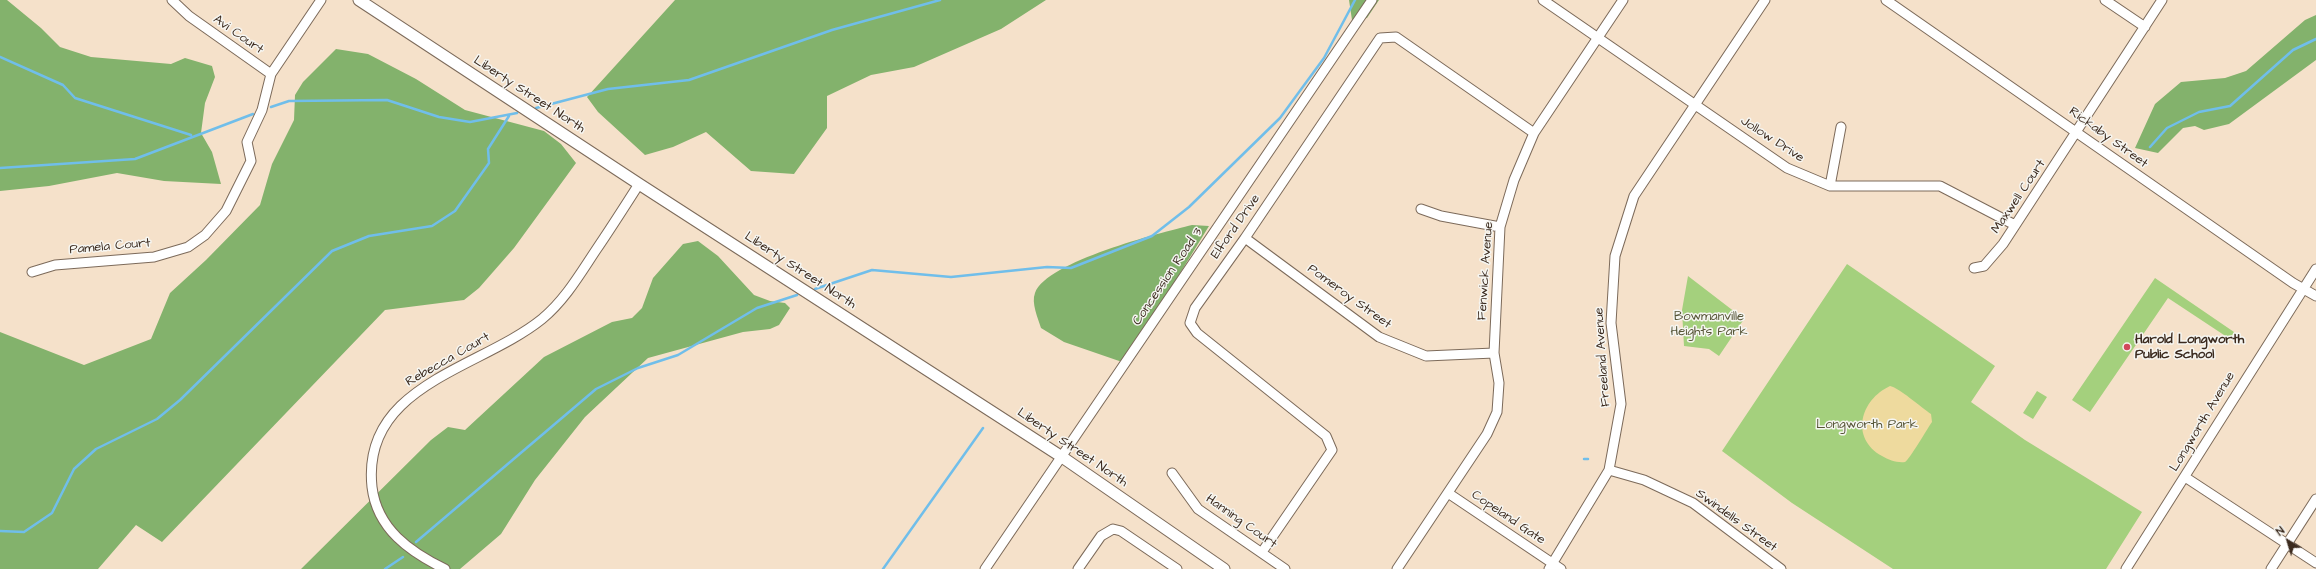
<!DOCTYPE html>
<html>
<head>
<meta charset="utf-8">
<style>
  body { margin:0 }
  #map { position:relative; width:2316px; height:569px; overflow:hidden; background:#f5e1ca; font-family:"Architects Daughter",sans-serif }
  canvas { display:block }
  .north { position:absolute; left:2268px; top:521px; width:40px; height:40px; -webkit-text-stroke:3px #f6f6f2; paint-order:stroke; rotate:322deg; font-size:11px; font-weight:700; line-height:16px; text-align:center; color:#3b2a1e }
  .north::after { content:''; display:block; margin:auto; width:14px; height:18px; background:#3b2a1e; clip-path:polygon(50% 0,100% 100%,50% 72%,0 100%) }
</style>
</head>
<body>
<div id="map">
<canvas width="2316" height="569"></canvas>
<div class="north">N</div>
</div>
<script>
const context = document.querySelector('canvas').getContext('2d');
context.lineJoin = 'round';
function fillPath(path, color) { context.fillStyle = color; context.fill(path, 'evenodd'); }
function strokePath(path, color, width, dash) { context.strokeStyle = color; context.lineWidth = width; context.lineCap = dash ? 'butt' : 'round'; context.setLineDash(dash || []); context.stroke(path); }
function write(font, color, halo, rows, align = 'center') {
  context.font = font + ' "Architects Daughter",sans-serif'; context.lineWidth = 3; context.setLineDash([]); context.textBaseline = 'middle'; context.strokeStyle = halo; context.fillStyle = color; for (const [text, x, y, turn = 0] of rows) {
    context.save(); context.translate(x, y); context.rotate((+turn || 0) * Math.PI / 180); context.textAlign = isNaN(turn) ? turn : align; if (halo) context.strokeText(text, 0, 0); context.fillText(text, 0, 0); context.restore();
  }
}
const green = new Path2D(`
  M1847,264L1995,366L1971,402L2025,440L2142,512L2106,569H1893L1792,503L1722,451Z
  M1688,276L1744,319L1719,356L1709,349L1684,346L1682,310Z
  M2155,278L2234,332L2230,339L2168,298L2090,412L2072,400Z
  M2037,391L2047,397L2033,419L2023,413Z`);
const forest = new Path2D(`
  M0,0H7L41,28L60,47L91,57L171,64L185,58L212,66L215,77L205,103L201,133L212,152L221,184L164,181L117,173L49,186L0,191Z
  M675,0H1046L1001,29L914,67L871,75L827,96V128L794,174L751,171L706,132L673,147L645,155L598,112L587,97Z
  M1349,0H1379L1367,18L1352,20Z
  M2316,15V60L2229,124L2204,130L2195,126L2183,128L2158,153L2135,148L2155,104L2181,82L2225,78L2246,71L2305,20Z
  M336,49L368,54L416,79L465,110L544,131L561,144L576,163L514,248L479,288L464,300L385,310L162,542L136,525L98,569H0V332L84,365L151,339L170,293L206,260L260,205L272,164L294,120L295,95L303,82Z
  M1192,225L1209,226L1125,363L1064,342L1041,328C1038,318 1031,303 1035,293C1047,261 1160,233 1192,225Z
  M698,241L718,256L754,295L770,301L785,303L790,308L779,325L770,329L743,332L648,358L585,417L535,480L501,534L460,569H301L431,440L448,427L465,430L544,357L612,322L632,318L642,308L653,278L683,244Z`);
const sand = new Path2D(`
  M1890,386C1898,387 1922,408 1931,414L1932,422C1927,429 1910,459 1905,462C1897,463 1889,460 1882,456C1850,438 1860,400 1890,386Z`);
const stream = new Path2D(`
  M0,57L63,85L75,98L191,135
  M271,107L289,101L387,100L439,117L470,122L517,113
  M536,108L608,89L689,80L832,30L940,0
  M2150,147L2167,128L2199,112L2230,106L2293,50L2316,39
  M0,168L135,159L253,114
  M815,289L872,270L951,277L1047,267L1071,268L1152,236L1189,207L1280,118L1324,58L1355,0
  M1584,459H1588
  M0,531L24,532L52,513L74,469L96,449L157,419L180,400L332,251L369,236L432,226L455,211L489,163L488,149L509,116
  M416,542L596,389L638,368L678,355L757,308L797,295
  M385,569L403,557
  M883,569L983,428`);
const minor = new Path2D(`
  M172,0L189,16L271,74
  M1543,0L1787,168L1830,186H1940L2015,225
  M1886,0L2293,283L2316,296
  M2105,0L2145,27
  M1830,186L1841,127
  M1421,209L1441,216L1500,227
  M1245,238L1379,337L1426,356L1494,353
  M1974,268L1984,266L2003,244L2162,0
  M32,272L55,265L154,257L188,247L205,235L226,211L251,161L247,142L262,110L271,74L321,0
  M1609,470L1644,480L1693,503L1781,569
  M1172,473L1198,509L1285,569
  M2185,477L2316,563
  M1448,493L1561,569
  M1262,552L1332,450L1326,436L1197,333L1190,323L1195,308L1245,238L1380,38L1396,37L1534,133
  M445,569C410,552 377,529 372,487C361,385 480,369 542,319C565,300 580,274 596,250C611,228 625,206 639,184
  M985,569L1372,0
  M1078,569L1101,536L1113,529L1121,531L1177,569
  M1397,569L1487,434L1497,412L1499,383L1494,353L1500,227L1514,180L1534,133L1623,0
  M1549,569L1609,470L1621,404L1611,323L1615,256L1634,196L1765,0
  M2126,569L2316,269
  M2271,569L2316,499`);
const major = new Path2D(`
  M359,0L639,184L1062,457L1224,569`);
const markers = [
  [2127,347,4,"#d1495b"]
];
const streetNames = [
  ["Avi Court",238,35,35],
  ["Liberty Street North",529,95,33],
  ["Rickaby Street",2108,138,36],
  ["Jollow Drive",1772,140,33],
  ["Maxwell Court",2019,197,-56],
  ["Elford Drive",1236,227,-55],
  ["Pamela Court",110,247,-5],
  ["Liberty Street North",800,271,33],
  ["Fenwick Avenue",1486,271,-86],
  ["Concession Road 3",1168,277,-56],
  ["Pomeroy Street",1349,297,36],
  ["Freeland Avenue",1603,357,-94],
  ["Rebecca Court",448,360,-30],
  ["Longworth Avenue",2203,422,-59],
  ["Liberty Street North",1072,448,34],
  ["Copeland Gate",1508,518,34],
  ["Swindells Street",1736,521,36],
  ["Hanning Court",1241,522,35]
];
const parkNames = [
  ["Bowmanville",1709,317],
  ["Heights Park",1709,332],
  ["Longworth Park",1867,425]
];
const poiNames = [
  ["Harold Longworth",2135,340],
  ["Public School",2135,355]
];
fillPath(green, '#a4d07d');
fillPath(forest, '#83b26c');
fillPath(sand, '#eeda9e');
strokePath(stream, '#70beea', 2.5);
strokePath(minor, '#7c6a5a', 11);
strokePath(major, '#7c6a5a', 13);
strokePath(minor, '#fff', 9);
strokePath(major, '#fff', 11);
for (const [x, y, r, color] of markers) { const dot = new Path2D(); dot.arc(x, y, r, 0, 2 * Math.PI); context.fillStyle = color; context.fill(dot); strokePath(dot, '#f6f6f2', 1.5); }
write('13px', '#3b2a1e', '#f6f6f2', streetNames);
write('13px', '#555436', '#f6f6f2', parkNames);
write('bold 13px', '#3b2a1e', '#f6f6f2', poiNames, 'left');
</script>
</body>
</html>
